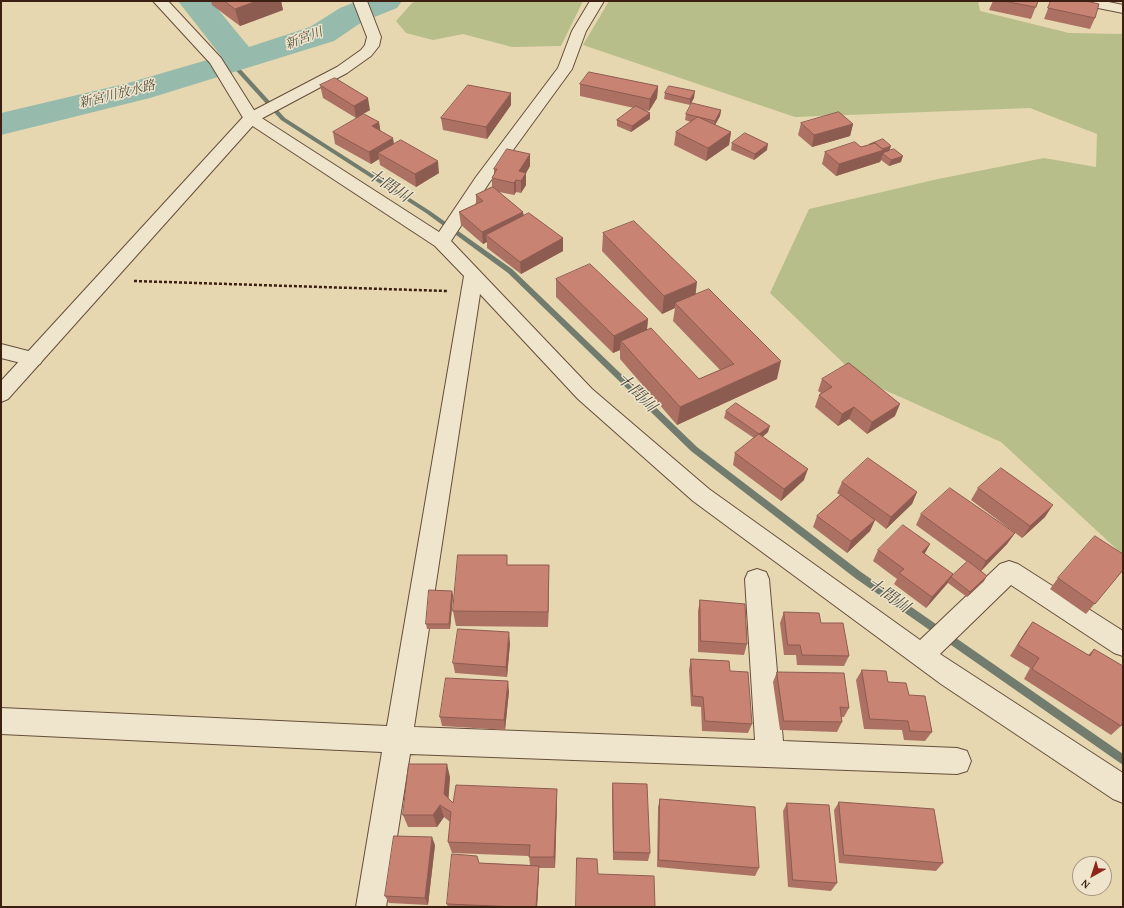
<!DOCTYPE html>
<html>
<head>
<meta charset="utf-8">
<style>
  body { margin:0 }
  #map { position:relative; width:1124px; height:908px; overflow:hidden; background:#e6d7b1; font-family:"Gentium Book Plus",serif }
  canvas { display:block }
  .frame { position:absolute; inset:0; border:2px solid #3b2012; pointer-events:none }
  .north { position:absolute; left:1072px; top:856px; width:40px; height:40px; box-sizing:border-box; background:#efe5cc; border:1px solid #a79682; border-radius:50%; rotate:219deg; font-size:11px; font-weight:700; line-height:16px; text-align:center; color:#3b2012 }
  .north::after { content:''; display:block; margin:auto; width:14px; height:18px; background:#8f2418; clip-path:polygon(50% 0,100% 100%,50% 72%,0 100%) }
</style>
</head>
<body>
<div id="map">
<canvas width="1124" height="908"></canvas>
<div class="frame"></div>
<div class="north">N</div>
</div>
<script>
const context = document.querySelector('canvas').getContext('2d');
context.lineJoin = 'round';
function fillPath(path, color) { context.fillStyle = color; context.fill(path, 'evenodd'); }
function strokePath(path, color, width, dash) { context.strokeStyle = color; context.lineWidth = width; context.lineCap = dash ? 'butt' : 'round'; context.setLineDash(dash || []); context.stroke(path); }
function write(font, color, halo, rows, align = 'center') {
  context.font = font + ' "Gentium Book Plus","Noto Serif JP",serif'; context.lineWidth = 3; context.setLineDash([]); context.textBaseline = 'middle'; context.strokeStyle = halo; context.fillStyle = color; for (const [text, x, y, turn = 0] of rows) {
    context.save(); context.translate(x, y); context.rotate((+turn || 0) * Math.PI / 180); context.textAlign = isNaN(turn) ? turn : align; if (halo) context.strokeText(text, 0, 0); context.fillText(text, 0, 0); context.restore();
  }
}
const green = new Path2D(`
  M417,1H583L561,46L512,47L463,34L433,40L406,33L396,21L412,3Z
  M609,1H978L980,11L1069,33L1123,34V555L1001,442L860,379L770,293L809,209L938,179L1044,158L1096,167L1097,134L1030,108L795,117L583,45Z`);
const stream = new Path2D(`
  M230,62H234L285,118L430,211L512,269L697,447L861,572L1123,754V765L855,578L691,451L508,273L426,213L281,120L230,64Z`);
const river = new Path2D(`
  M178,1H211L249,47L310,27L340,8L358,1H402L397,8L362,22L334,41L150,98L1,135V113L128,83L221,56Z`);
const path = new Path2D(`
  M134,281L447,291`);
const minor = new Path2D(`
  M153,1H168L221,58L257,115L439,232L476,177L558,68L572,31L590,1H604L586,31L572,69L489,183L451,241L592,389L709,489L920,640L1000,564L1009,561L1018,564L1123,631V656L1114,653L1011,585L940,654L1123,773V803L1113,799L941,684L693,501L578,399L480,294L414,727L755,740L745,579L748,572L757,569L766,572L769,579L783,741L957,748L967,751L971,761L967,771L957,774L410,754L386,907H356L382,752L1,734V708L387,726L464,276L435,246L245,121L210,63Z
  M1076,1H1104L1123,5V13L1078,4Z
  M1,344L40,354L43,359L40,364L33,366L1,358Z`);
const tertiary = new Path2D(`
  M353,1H367L381,37L379,46L371,56L347,73L257,121L8,399L1,402V381L245,115L337,67L361,50L365,45L367,37Z`);
const wall = new Path2D(`
  M211,1H281L283,10L240,26L212,5Z
  M993,1H1038L1031,19L989,10Z
  M1051,1L1095,18L1090,29L1044,19Z
  M580,84L658,86L657,98L649,111L643,110L650,113V119L631,132L617,126V120L634,108L580,96Z
  M320,85L370,110L356,118L323,98Z
  M665,93L694,98L690,105L664,99Z
  M511,105L487,139L443,130L441,118Z
  M721,110L720,116L715,125L731,132L729,145L706,161L674,145L676,132L691,122L685,120L686,114Z
  M379,122L380,131L394,144L439,173L416,187L380,165L379,159L371,164L335,144L333,132Z
  M801,123L853,124L850,136L812,147L798,135Z
  M732,143L767,150L754,160L731,150Z
  M861,147L889,151L901,162L889,166L881,160L880,162L836,176L822,164L825,152Z
  M530,154V166L526,173V185L521,193L516,192L514,195L499,192L523,212L524,216L563,238V251L521,274L487,248V242L483,244L461,225L459,212L476,204V195L492,187V178L494,175V169Z
  M603,233L695,295L777,379L677,425L620,359V350L613,353L556,297V279L648,319L647,330L699,379L720,370L673,321L675,308L662,314L602,251Z
  M822,379L895,416L867,434L849,419L838,426L815,407L819,395L821,393L818,391Z
  M726,411L768,432L762,437L804,480L781,501L733,465L735,453L754,438L724,418Z
  M842,482L917,492L912,504L886,529L875,520L870,531L847,553L813,527L817,516L840,495L837,493Z
  M978,488L1045,517L1022,538L971,500Z
  M921,514L1015,533L1007,544L981,571L984,581L967,597L948,583L946,585L926,608L894,584L897,579L873,561L878,550L930,544L924,554L952,576L967,562L916,525Z
  M508,565L549,581L548,627L456,626L453,611Z
  M1123,570L1086,614L1050,589L1058,578Z
  M452,591L453,596L450,629H427L426,624Z
  M700,600L747,644L744,655L698,652V611Z
  M784,612L821,623L849,656L844,666L797,665L796,655H784L780,623Z
  M1033,622L1088,655L1094,649L1121,726L1111,735L1024,679L1030,668L1010,656L1025,632Z
  M510,643L507,677L455,673L453,663Z
  M691,659L730,671L752,724L748,733L702,731L701,707L691,706L689,670Z
  M862,670L888,682L909,695L932,732L925,741L904,740L902,730L864,729L856,680Z
  M777,672L849,708L844,717H841L842,722L837,732L780,730L773,682Z
  M509,691L505,730L442,726L440,717Z
  M450,777L448,798L453,803L557,801L555,868H539V873L537,907H448L447,904L479,863L530,865L529,856L452,853L448,842L450,822L444,817L437,827H408L403,815Z
  M613,783L650,853L648,861L613,860L612,792Z
  M660,799L759,868L755,876L657,867L658,807Z
  M839,802L943,863L936,871L839,863L834,810Z
  M787,803L837,883L831,891L788,887L783,811Z
  M435,845L428,905L389,903L385,896Z`);
const shadedWall = new Path2D(`
  M257,1H281L283,10L240,26L235,9Z
  M658,86L657,98L649,111L650,99Z
  M695,91L694,98L690,105V99Z
  M511,93V105L487,139L486,127Z
  M368,98L370,110L356,118L354,106Z
  M721,110L720,116L714,127L715,121Z
  M650,113V119L631,132L632,126Z
  M379,122L381,134L372,126Z
  M853,124L850,136L812,147L814,135Z
  M731,132L729,145L706,161L708,148Z
  M393,138L395,150L378,153L379,159L371,164L369,152Z
  M768,144L767,150L754,160L755,154Z
  M891,146L889,152L883,154L880,162L836,176L839,164Z
  M530,154V166L526,173V185L521,193V181L519,171Z
  M903,156L901,162L889,166L891,160Z
  M438,161L439,173L416,187L415,174Z
  M516,180V192L514,195V183Z
  M523,212L524,224L486,235L487,242L483,244L482,232Z
  M563,238V251L521,274L520,262Z
  M697,282L695,300L675,303V308L662,314L664,296Z
  M648,319L646,337L621,341L620,350L613,353L614,336Z
  M781,361L777,379L677,425L680,407Z
  M900,404L895,416L867,434L872,422Z
  M854,407L849,419L838,426L842,414Z
  M770,426L768,432L758,441L759,434Z
  M808,469L804,480L781,501L784,489Z
  M917,492L912,504L886,529L891,517Z
  M1053,505L1045,517L1022,538L1030,526Z
  M875,520L870,531L847,553L851,541Z
  M1015,533L1007,544L980,572L986,561Z
  M930,544L924,555L922,552Z
  M549,565V581L548,627V612Z
  M953,574L946,585L926,608L932,597Z
  M987,576L984,581L967,597L970,592Z
  M452,591L453,596L450,629L449,624Z
  M509,632L510,643L507,677L506,667Z
  M508,681L509,691L505,730L504,720Z
  M447,764L450,777L448,807L444,794Z
  M557,789V801L555,868L554,857Z
  M440,805L444,817L437,827L433,815Z
  M432,837L435,845L428,905L425,898Z
  M539,866V873L537,907H536Z`);
const building = new Path2D(`
  M225,1H257L235,9Z
  M1004,1H1038L1036,7Z
  M1051,1H1086L1099,4L1095,18L1048,8Z
  M589,72L658,86L650,99L580,84Z
  M335,78L368,98L354,106L320,85Z
  M468,85L511,93L486,127L441,118Z
  M669,86L695,91L690,99L665,93Z
  M692,103L721,110L715,121L686,114Z
  M636,106L650,113L632,126L617,120Z
  M839,112L853,124L814,135L801,123Z
  M364,114L379,122L372,126L393,138L369,152L333,132Z
  M698,117L731,132L708,148L676,132Z
  M745,133L768,144L755,154L732,143Z
  M883,139L891,146L882,149L875,143L870,144Z
  M401,140L438,161L415,174L378,153Z
  M855,142L861,147L875,143L884,150L839,164L825,152Z
  M507,149L530,154L519,171L526,173L521,181L516,180L514,183L492,178L497,169H494Z
  M894,149L903,156L891,160L883,154V153Z
  M493,187L523,212L482,232L459,212L483,201L476,195Z
  M529,213L563,238L520,262L486,235Z
  M634,221L697,282L664,296L603,233Z
  M590,264L648,319L614,336L556,279Z
  M709,289L781,361L680,407L621,341L651,328L699,379L734,364L675,303Z
  M849,363L900,404L872,422L854,407L842,414L819,395L832,387L822,379Z
  M736,403L770,426L759,434L726,411Z
  M759,434L808,469L784,489L735,453Z
  M868,458L917,492L891,517L842,482Z
  M1001,468L1053,505L1030,526L978,488Z
  M950,488L1015,533L986,561L921,514Z
  M841,495L875,520L851,541L817,516Z
  M903,525L930,544L922,552L953,574L932,597L899,573L904,569L878,550Z
  M1095,536L1123,554V570L1095,604L1058,578Z
  M458,555H507V565H549L548,612L453,611Z
  M968,561L987,576L970,592L951,577Z
  M429,590L452,591L449,624H426Z
  M700,600L745,604L747,644L701,641Z
  M784,612L819,613L821,623H843L849,656L802,655L800,645H788Z
  M1033,622L1090,656L1094,649L1123,666V722L1121,726L1032,669L1039,658L1018,645Z
  M458,629L509,632L506,667L453,663Z
  M691,659L729,661L730,671L748,672L752,724L705,721L703,697L693,696Z
  M862,670L886,671L888,682L906,683L909,695L925,696L932,732L910,731L908,721L870,719Z
  M777,672L844,673L849,708L840,707L842,722L784,721Z
  M446,678L508,681L504,720L440,717Z
  M409,764H447L444,794L453,803L456,785L557,789L554,857H529L530,845L448,842L451,812L440,805L433,815H403Z
  M613,783L647,784L650,853L614,852Z
  M660,799L755,807L759,868L659,860Z
  M839,802L934,809L943,863L844,855Z
  M787,803L829,805L837,883L793,880Z
  M394,836L432,837L425,898L385,896Z
  M452,854L477,856L479,863L539,866L536,907H517L447,904Z
  M577,858L597,859L598,874L654,876L655,907H576Z`);
const farWaternames = [
  ["新宮川",304,39,-21],
  ["新宮川放水路",117,95,-14]
];
const waterNames = [
  ["十間川",388,186,33],
  ["十間川",636,393,44],
  ["十間川",888,596,35]
];
fillPath(green, '#b7be8a');
fillPath(stream, '#727c6e');
fillPath(river, '#96baab');
strokePath(minor, '#664e3a', 2);
strokePath(tertiary, '#664e3a', 2);
strokePath(path, '#3b2012', 2.5, [3, 2]);
fillPath(minor, '#efe5cc');
fillPath(tertiary, '#efe5cc');
fillPath(wall, '#ad7163');
fillPath(shadedWall, '#8d5c50');
fillPath(building, '#c98373');
strokePath(building, '#8d5c50', 1);
write('italic 13px', '#564e40', '#efe5cc', farWaternames);
write('italic 16px', '#564e40', '#efe5cc', waterNames);
</script>
</body>
</html>
